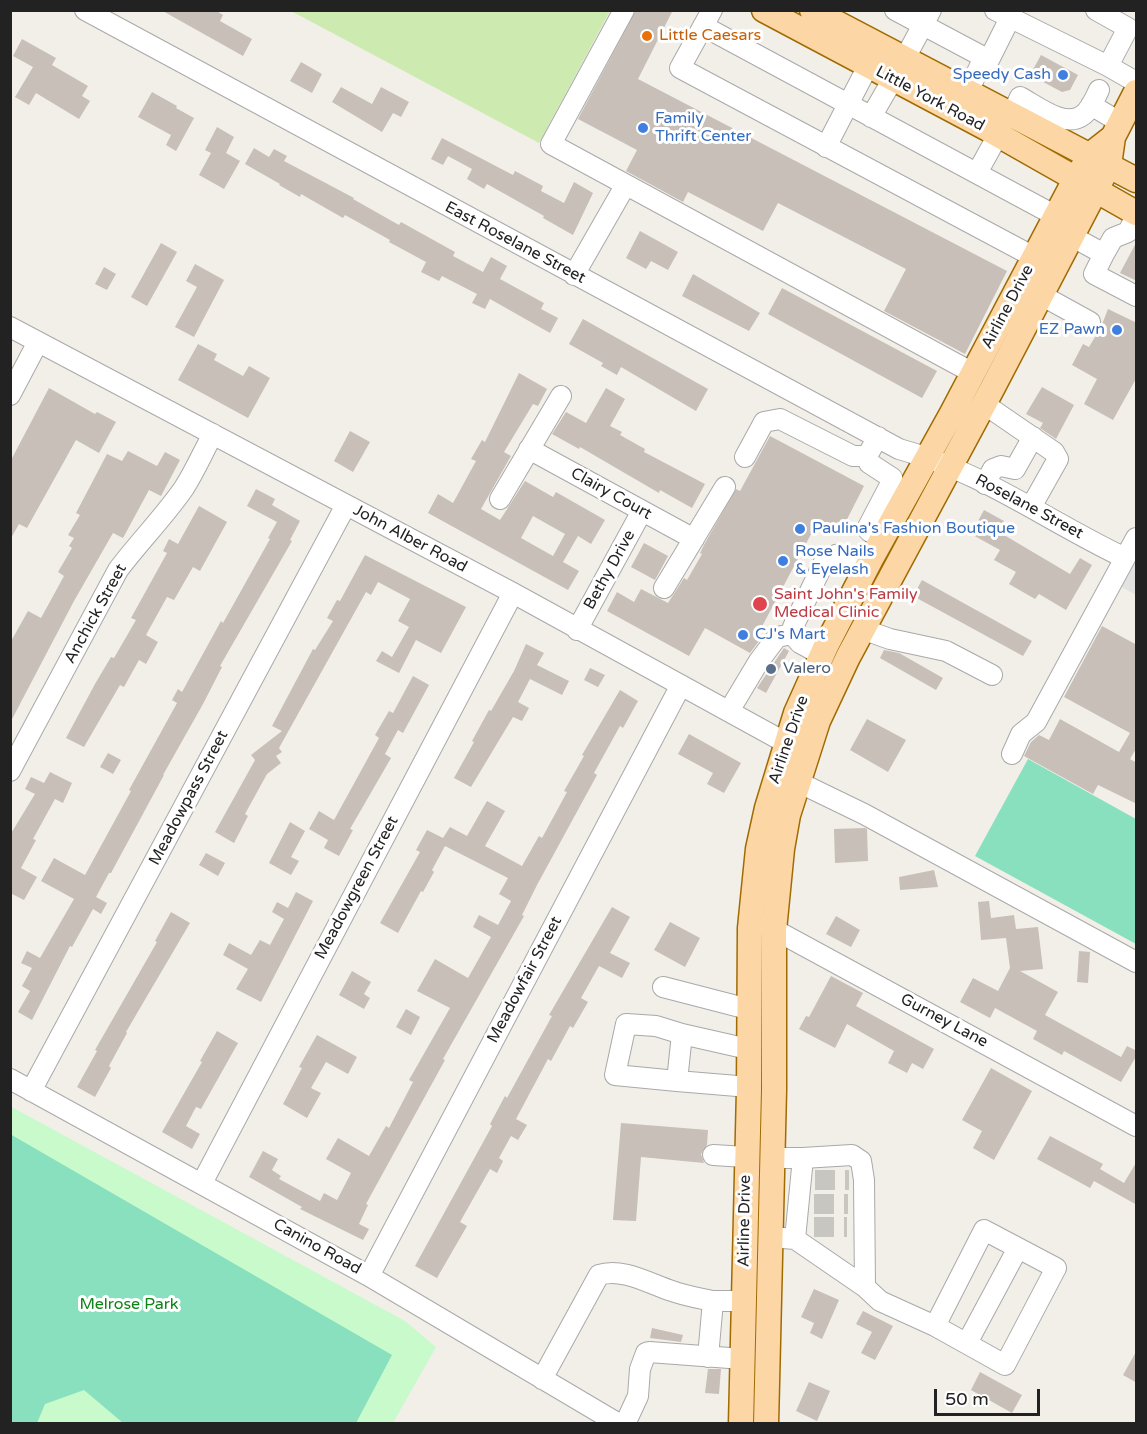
<!DOCTYPE html>
<html>
<head>
<meta charset="utf-8">
<style>
  body { margin:0 }
  #map { position:relative; width:1147px; height:1434px; overflow:hidden; background:#f2efe9; font-family:"Varela Round",sans-serif }
  canvas { display:block }
  .frame { position:absolute; inset:0; border:12px solid #222; pointer-events:none }
  .scale { position:absolute; left:934px; top:1389px; width:106px; height:27px; box-sizing:border-box; border:3px solid #222; border-top:0; padding-left:8px; font-size:18px; line-height:21px; white-space:nowrap; color:#222; -webkit-text-stroke:4px #fff; paint-order:stroke }
</style>
</head>
<body>
<div id="map">
<canvas width="1147" height="1434"></canvas>
<div class="frame"></div>
<div class="scale">50 m</div>
</div>
<script>
const context = document.querySelector('canvas').getContext('2d');
context.lineJoin = 'round';
function fillPath(path, color) { context.fillStyle = color; context.fill(path, 'evenodd'); }
function strokePath(path, color, width, dash) { context.strokeStyle = color; context.lineWidth = width; context.lineCap = dash ? 'butt' : 'round'; context.setLineDash(dash || []); context.stroke(path); }
function write(font, color, halo, rows, align = 'center') {
  context.font = font + ' "Varela Round",sans-serif'; context.lineWidth = 6; context.setLineDash([]); context.textBaseline = 'middle'; context.strokeStyle = halo; context.fillStyle = color; for (const [text, x, y, turn = 0] of rows) {
    context.save(); context.translate(x, y); context.rotate((+turn || 0) * Math.PI / 180); context.textAlign = isNaN(turn) ? turn : align; if (halo) context.strokeText(text, 0, 0); context.fillText(text, 0, 0); context.restore();
  }
}
const grass = new Path2D(`
  M291,11H610L539,143Z`);
const park = new Path2D(`
  M10,1106L405,1321L436,1347L393,1423H11Z`);
const pitch = new Path2D(`
  M1028,759L1136,819V944L975,856Z
  M10,1134L392,1355L356,1423H123L84,1390L45,1404L37,1423H11Z`);
const parking = new Path2D(`
  M1136,552V595L1116,584Z`);
const building = new Path2D(`
  M161,10H215L223,15L220,21L252,39L243,56Z
  M636,10H673L638,79L1007,271L965,354L884,311L906,269L778,203L763,231L688,192L683,202L626,171L637,150L578,119Z
  M22,39L56,58L52,65L88,86L82,96L90,101L79,119L36,93L29,105L15,97L33,67L13,56Z
  M1041,55L1078,75L1070,90L1062,92L1030,75Z
  M301,62L322,74L312,93L290,81Z
  M341,87L372,104L381,87L409,102L401,117L393,113L382,132L332,102Z
  M152,92L177,106L176,108L194,118L176,151L166,145L171,135L138,117Z
  M217,127L234,137L226,153L240,161L224,189L199,175L211,153L205,150Z
  M442,138L513,175L515,171L543,186L541,191L564,203L574,182L593,193L573,235L543,218L544,216L487,184L484,189L467,179L472,169L448,156L443,165L431,159Z
  M254,148L269,157L274,149L287,156L284,161L354,198L353,199L399,225L401,222L455,252L453,256L483,272L491,257L507,266L500,279L544,303L541,309L558,318L550,333L490,299L485,309L472,303L477,294L442,276L439,281L421,272L426,262L389,242L390,240L345,215L343,218L301,194L300,197L279,185L280,184L245,164Z
  M640,231L678,252L668,270L651,261L646,269L626,258Z
  M1137,241V281L1120,273Z
  M161,243L177,252L147,306L131,297Z
  M195,264L224,280L194,337L175,327L197,287L186,281Z
  M104,267L116,274L107,290L95,284Z
  M693,274L760,313L749,331L682,296Z
  M782,288L937,371L922,398L768,314Z
  M1108,309L1137,323V377L1113,420L1084,404L1097,379L1072,365L1083,344L1089,347L1101,327Z
  M583,319L708,389L696,411L621,367L617,375L601,366L603,363L569,344Z
  M198,344L217,354L214,360L243,376L249,366L270,378L248,418L178,380Z
  M519,373L547,389L538,406L533,404L504,452L511,456L481,509L500,520L525,481L553,497L556,492L605,520L591,544L578,536L563,562L579,571L568,590L428,513L438,494L453,503L476,461L471,459L482,440L485,442ZM533,516L565,534L553,556L521,538Z
  M1042,387L1074,405L1056,439L1040,428L1043,423L1026,414Z
  M49,388L95,414L97,412L116,422L99,453L76,440L27,528L19,524L10,540V462Z
  M606,388L625,399L610,426L622,432L620,435L645,449L644,452L705,484L692,508L660,490L659,493L580,447L579,449L552,434L566,412L586,423Z
  M350,431L370,442L353,472L334,461Z
  M770,436L864,486L840,533L818,521L758,634L762,637L750,653L705,628L689,656L607,611L617,592L634,602L641,589L668,603L684,578L687,580L702,554L700,553L705,543L736,489L740,491Z
  M128,451L157,466L165,452L180,460L161,496L149,490L123,538L113,533L74,601L10,723V643L28,611L41,618L64,576L58,572L72,548L69,546L74,538L68,535L80,515L76,513L107,454L122,461Z
  M256,489L275,499L272,505L300,521L290,540L292,541L220,666L222,667L203,704L163,775H164L111,873H109L96,897L107,903L101,914L93,909L72,947L70,946L32,1020L18,1012L30,991L22,986L32,968L21,963L27,951L40,958L74,899L41,881L54,858L85,875L131,791L129,790L177,703L172,700L178,689L182,692L221,621L223,623L270,539L268,538L277,522L247,506Z
  M199,506L227,522L200,571L193,567L174,600L167,597L146,635L158,642L146,664L139,660L124,687L120,685L84,747L66,738L95,684L111,657L114,658L136,620L131,618L167,553L163,551L169,539L178,544Z
  M984,510L1004,521L999,532L1070,574L1080,558L1092,565L1066,610L1039,594L1035,599L1009,584L1016,572L994,560L1000,550L971,534Z
  M644,543L668,556L655,580L631,567Z
  M365,555L466,607L441,653L416,640L399,673L376,661L382,651L392,657L409,627L398,621L410,599L378,582L371,595L366,592L279,748L282,752L276,756L281,763L267,774L245,814L248,816L234,843L215,832L255,760L251,755L282,731L272,726L313,649L315,650L333,621L327,618L337,600L340,601Z
  M922,580L1032,641L1023,656L913,596Z
  M1102,626L1137,645V747L1130,759L1137,763V804L1098,785L1093,794L1024,756L1031,742L1039,735L1049,740L1060,719L1119,752L1130,733L1064,697Z
  M526,644L544,653L537,665L569,681L562,695L530,679L518,702L529,708L522,721L513,717L471,787L454,778L474,742L472,741L489,710L491,711L514,671Z
  M784,648L789,651L766,693L757,688Z
  M884,650L899,653L943,678L936,690L880,658Z
  M590,668L605,675L598,687L584,680Z
  M413,676L429,685L403,733L398,730L385,754L391,758L350,829L353,830L339,856L324,848L328,840L309,829L319,811L334,820L379,738L375,735L389,711L393,713Z
  M620,690L638,701L623,728L620,726L594,773L597,775L537,885L522,915L524,916L443,1059L445,1060L366,1204L368,1205L359,1224L369,1229L363,1240L300,1209L302,1207L249,1177L263,1151L278,1159L272,1170L281,1176L279,1179L320,1201L324,1193L337,1200L351,1173L326,1159L338,1138L369,1156L386,1126L389,1128L413,1082L409,1080L450,1008L417,991L435,959L468,978L491,937L473,927L479,915L498,925L511,901L499,894L508,878L445,846L432,870L434,872L423,892L421,891L398,933L380,923L420,852L416,850L427,830L443,838L450,827L467,836L487,801L505,811L485,846L522,866L539,836L542,838L567,792L564,791L584,756L582,755Z
  M867,719L906,740L888,772L850,750Z
  M689,734L741,763L724,793L707,784L713,773L678,754Z
  M108,753L121,760L113,774L100,767Z
  M50,772L72,783L63,803L55,799L33,839L36,840L21,868L37,877L24,900L10,893V835L35,794L25,789L31,777L44,783Z
  M290,822L305,831L291,857L299,861L291,875L269,863Z
  M865,828L867,829L868,861L835,863L834,829Z
  M206,853L225,863L218,876L199,865Z
  M934,870L938,887L900,890L899,877Z
  M296,892L313,901L261,1002L236,989L248,969L223,955L229,943L251,955L260,940L270,945L284,919L272,912L277,902L288,908Z
  M989,901L991,918L1014,915L1016,929L1038,927L1043,969L1020,971L1058,992L1045,1015L1121,1057L1127,1046L1137,1051V1055L1121,1082L1064,1051L1062,1055L1033,1039L1037,1031L995,1008L990,1018L960,1002L973,978L998,991L1010,968L1006,938L981,940L978,902Z
  M612,907L630,917L610,953L630,963L622,978L599,966L581,998L588,1002L573,1028L570,1026L551,1061L548,1059L516,1119L527,1125L518,1140L511,1136L499,1158L503,1161L497,1173L490,1169L460,1222L467,1226L437,1278L415,1266L492,1126L490,1124L505,1096L507,1098L552,1016L549,1015Z
  M171,912L190,923L126,1032L127,1033L109,1066L111,1068L95,1097L77,1087L97,1051L95,1050L157,942L155,941Z
  M836,916L860,930L851,947L826,934Z
  M670,922L700,938L685,967L654,950Z
  M1079,951L1090,952L1088,983L1077,982Z
  M352,971L371,982L364,994L370,998L364,1009L339,995Z
  M831,976L863,993L856,1006L934,1049L923,1069L912,1063L907,1073L888,1063L894,1051L847,1024L835,1048L799,1029L806,1016L809,1017Z
  M406,1009L420,1017L411,1035L396,1027Z
  M217,1031L238,1043L201,1109L196,1107L186,1126L200,1134L192,1149L162,1132L202,1062L200,1061Z
  M317,1035L357,1057L348,1074L326,1062L311,1088L321,1093L307,1118L283,1104L302,1068L299,1067Z
  M991,1068L1032,1091L994,1160L973,1148L982,1131L962,1120Z
  M621,1123L708,1130L707,1145L701,1154L704,1163L641,1157L636,1221L613,1220Z
  M1050,1136L1103,1164L1100,1169L1124,1183L1137,1161V1205L1094,1181L1090,1188L1037,1159Z
  M814,1289L839,1300L822,1339L810,1333L814,1323L801,1317Z
  M863,1311L893,1326L875,1360L861,1353L872,1332L856,1324Z
  M652,1328L683,1335L681,1342L650,1338Z
  M1137,1350V1383L1123,1375Z
  M708,1369H721L719,1394L705,1393Z
  M980,1372L1022,1395L1012,1413L971,1390Z
  M809,1382L830,1391L817,1421L796,1411Z`);
const minorTunnel = new Path2D(`
  M815,1180H849
  M814,1204H848
  M814,1227H847`);
const minor = new Path2D(`
  M85,10L899,449C981,471 1049,522 1125,558
  M624,10L551,144L973,373
  M712,10L680,68L1034,257
  M895,10L989,60L1010,18
  M995,10L1108,66L1128,28L1096,10
  M703,26L1056,216
  M904,60L931,10
  M1108,66L1136,82
  M968,92L984,57
  M1091,105L1121,123
  M1012,115L1020,97C1037,106 1065,129 1083,115C1091,109 1095,98 1099,90
  M871,117L893,79
  M826,147L868,66
  M977,173L998,135
  M1071,236L1104,254L1113,238L1128,232L1136,216
  M1104,254L1094,274L1136,296
  M574,275L625,186
  M1041,295L1090,322
  M10,327L513,593L799,750
  M10,395L38,342
  M984,404L1054,452L1058,459L1031,507
  M529,449L694,539
  M867,456L869,463L892,478L890,485L868,527L869,531L882,540
  M745,457L764,422L780,419L853,456H867L878,437
  M985,484L993,469L1001,466L1015,469L1033,437
  M500,499L561,396
  M664,588L725,487
  M862,629L890,639L946,651L992,675
  M577,630L642,511
  M822,655L800,643L792,634L793,627L823,564L836,555L865,571
  M729,711L759,661L777,637L792,634
  M1012,754L1021,734L1036,722L1136,538
  M10,771L118,570C139,542 164,517 184,488C195,471 203,452 213,434
  M798,782L864,814L1136,962
  M764,924L1136,1126
  M663,987L748,1009
  M748,1049L682,1034L677,1081L749,1087
  M10,1079L369,1276L619,1424
  M677,1081L615,1075L626,1024L656,1026L682,1034
  M31,1091L346,505
  M713,1155L746,1157
  M772,1158H803L795,1239L783,1238
  M202,1183L513,593
  M795,1239L865,1287L864,1180L861,1161L852,1155L803,1158
  M369,1276L681,685
  M865,1287L880,1301L935,1326L1005,1365L1056,1268L984,1230L935,1326
  M967,1343L1018,1248
  M708,1357L713,1301H744
  M542,1379L599,1275C622,1267 650,1284 672,1291C685,1296 699,1298 713,1301
  M625,1424L638,1396L640,1369L646,1353L649,1352L743,1359`);
const major = new Path2D(`
  M764,10L988,129L1136,213
  M812,10L1136,180
  M741,1424L749,1090L750,928L758,849L767,808L796,713L826,646L871,559L952,413L1070,189L1090,155L1113,137
  M766,1424L774,1090V930L782,849L788,815L818,721L848,657L992,389L1109,165L1113,137L1136,92`);
const markers = [
  [647,36,6,"#e8710a"],
  [1063,75,6,"#3f7fe0"],
  [643,128,6,"#3f7fe0"],
  [1117,330,6,"#3f7fe0"],
  [800,529,6,"#3f7fe0"],
  [783,561,6,"#3f7fe0"],
  [760,604,8,"#e0444e"],
  [743,635,6,"#3f7fe0"],
  [771,669,6,"#5c6f8a"]
];
const foodNames = [
  ["Little Caesars",659,36]
];
const shopNames = [
  ["Speedy Cash",1051,75,"right"],
  ["Family",655,119],
  ["Thrift Center",655,137],
  ["EZ Pawn",1105,330,"right"],
  ["Paulina's Fashion Boutique",812,529],
  ["Rose Nails",795,552],
  ["& Eyelash",795,570],
  ["CJ's Mart",755,635]
];
const streetNames = [
  ["Little York Road",930,99,28],
  ["East Roselane Street",515,243,28],
  ["Airline Drive",1008,307,-62],
  ["Clairy Court",611,494,29],
  ["Roselane Street",1029,507,28],
  ["John Alber Road",410,539,28],
  ["Bethy Drive",610,570,-61],
  ["Anchick Street",96,614,-61],
  ["Airline Drive",789,740,-71],
  ["Meadowpass Street",189,798,-62],
  ["Meadowgreen Street",357,888,-62],
  ["Meadowfair Street",525,980,-62],
  ["Gurney Lane",944,1021,28],
  ["Airline Drive",745,1221,-89],
  ["Canino Road",317,1247,29]
];
const healthNames = [
  ["Saint John's Family",774,595],
  ["Medical Clinic",774,613]
];
const serviceNames = [
  ["Valero",783,669]
];
const parkNames = [
  ["Melrose Park",129,1305]
];
fillPath(grass, '#cdebb0');
fillPath(park, '#c8facc');
fillPath(pitch, '#88e0be');
fillPath(parking, '#e2e2e2');
fillPath(building, '#c7bfb8');
strokePath(minorTunnel, '#c8c6c1', 20, [20, 10]);
strokePath(minor, '#a9a9a9', 22);
strokePath(major, '#a06b00', 27);
strokePath(minor, '#fff', 20);
strokePath(major, '#fcd6a4', 24);
for (const [x, y, r, color] of markers) { const dot = new Path2D(); dot.arc(x, y, r, 0, 2 * Math.PI); context.fillStyle = color; context.fill(dot); strokePath(dot, '#fff', 2); }
write('16px', '#c56008', '#fff', foodNames, 'left');
write('16px', '#366cbe', '#fff', shopNames, 'left');
write('16px', '#222', '#fff', streetNames);
write('16px', '#be3a42', '#fff', healthNames, 'left');
write('16px', '#4e5e75', '#fff', serviceNames, 'left');
write('16px', '#0c8416', '#fff', parkNames);
</script>
</body>
</html>
